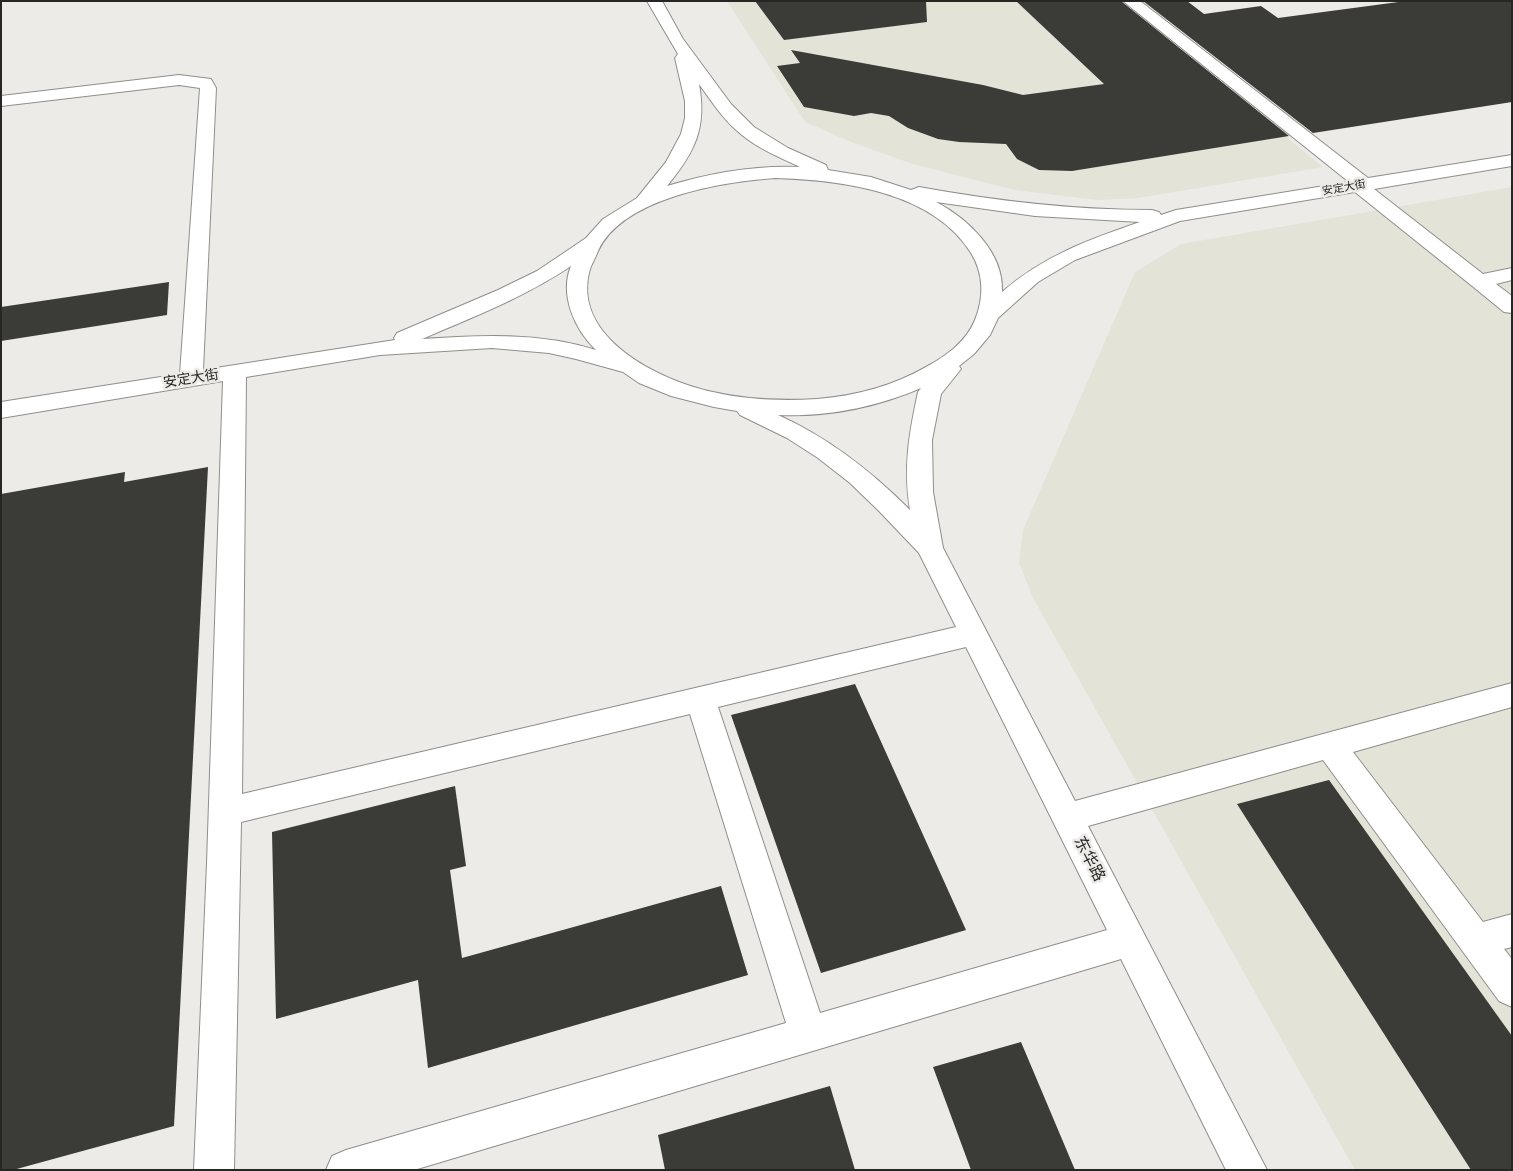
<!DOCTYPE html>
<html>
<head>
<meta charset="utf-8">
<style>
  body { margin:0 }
  #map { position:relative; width:1513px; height:1171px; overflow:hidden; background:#ecebe7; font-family:Manrope,sans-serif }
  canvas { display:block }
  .frame { position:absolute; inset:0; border:2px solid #262625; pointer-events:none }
</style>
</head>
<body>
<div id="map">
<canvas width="1513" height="1171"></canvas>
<div class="frame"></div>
</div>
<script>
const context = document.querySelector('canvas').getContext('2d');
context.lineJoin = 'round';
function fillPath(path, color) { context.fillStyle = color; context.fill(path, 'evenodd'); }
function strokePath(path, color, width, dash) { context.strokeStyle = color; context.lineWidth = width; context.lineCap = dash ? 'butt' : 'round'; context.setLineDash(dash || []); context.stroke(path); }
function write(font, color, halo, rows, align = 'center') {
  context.font = font + ' Manrope,"Noto Sans SC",sans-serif'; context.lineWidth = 5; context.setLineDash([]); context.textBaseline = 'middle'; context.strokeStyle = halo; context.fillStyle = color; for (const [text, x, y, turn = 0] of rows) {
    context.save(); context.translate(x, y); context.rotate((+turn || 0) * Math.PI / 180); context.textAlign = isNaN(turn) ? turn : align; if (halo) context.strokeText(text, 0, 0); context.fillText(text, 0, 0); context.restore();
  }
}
const built = new Path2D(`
  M727,1H1118L1323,167L1138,198L1097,200L1014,190L913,164L851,142L805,122Z
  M1512,187V1170H1355L1033,598L1019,563L1023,530L1135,272L1181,244Z`);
const building = new Path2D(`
  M755,1H926L927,22L784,40Z
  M1016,1H1121L1289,136L1072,171L1039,170L1017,159L1006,144L959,142L938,139L908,128L889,116L871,113L854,116L804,107L777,66L800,63L791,50L983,85L1023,95L1104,84Z
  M1143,1H1187L1204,14L1261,6L1278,18L1406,1H1512V102L1313,133Z
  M169,282L167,315L1,341V307Z
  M208,467L174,1126L13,1170H1V494L125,472L124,482Z
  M855,684L966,930L821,973L731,715Z
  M1329,780L1512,1036V1170H1471L1237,804Z
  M455,786L466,866L450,870L462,958L721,886L748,975L428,1068L418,980L276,1019L272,832Z
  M1021,1042L1075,1170H971L933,1067Z
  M830,1086L855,1170H665L658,1135Z`);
const minor = new Path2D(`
  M647,1H662L683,39L731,104L754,127L788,148L826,165L828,170L871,177L911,190L919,187C996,201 1073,210 1152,210L1159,212L1161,215L1176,210L1349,182L1123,1H1140L1368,178L1512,155V166L1374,189L1483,274L1512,268V280L1496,284L1512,296V313L1504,312L1471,285L1355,192L1180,221L1075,260L1038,282L998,318L990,335L974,354L959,366L961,369L941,394L932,440L933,492L943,548L1075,801L1512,683V707L1353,752L1483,922L1512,914V947L1504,949L1512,959V1007L1499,1001L1323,760L1088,826L1267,1170H1226L1121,959L414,1170H326L332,1156L346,1150L786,1023L690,714L241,822L234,1170H194L207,863L223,381L1,418V402L180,374L200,88L179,85L1,106V96L179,75L211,79L216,88L203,370L395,340L394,338L397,333L498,290L537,271L586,238L603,219L637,198L666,162L681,134L685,118V101L675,58L678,54ZM699,84C712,102 724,121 742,135C759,149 781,158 800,167C755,165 710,173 667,186C695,152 707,128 699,84ZM775,178C840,180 933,191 971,253C984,274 984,298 975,320C966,342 946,356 926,367C893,386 855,396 817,399C783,401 747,400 713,392C661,381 570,338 590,269C592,263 596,257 598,251C623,197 723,182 775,178ZM936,202L1035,216L1140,222C1088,240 1045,255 1002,292C1004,252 968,219 936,202ZM571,266C559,295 575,330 596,350C539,332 481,335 422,339C473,317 525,297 571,266ZM492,348L549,353L576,359L623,372L639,383L671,396L714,407L737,411L740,415L787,438L818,458L850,483L879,511L919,553L956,627L242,794L246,377L380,355ZM921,388L918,392C909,434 903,467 910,510C871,471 829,438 778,415C827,417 877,407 921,388ZM966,647L1107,930L820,1013L718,707Z`);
const farStreetnames = [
  ["安定大街",1344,188,-10]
];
const streetNames = [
  ["安定大街",191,379,-9]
];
const nearStreetnames = [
  ["东华路",1089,859,63]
];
fillPath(built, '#e4e3d7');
fillPath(building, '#3b3b38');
strokePath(minor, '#8f8e8b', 2);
fillPath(minor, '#fff');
write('11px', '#262625', '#ecebe7', farStreetnames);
write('14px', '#262625', '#ecebe7', streetNames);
write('16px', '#262625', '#ecebe7', nearStreetnames);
</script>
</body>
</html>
